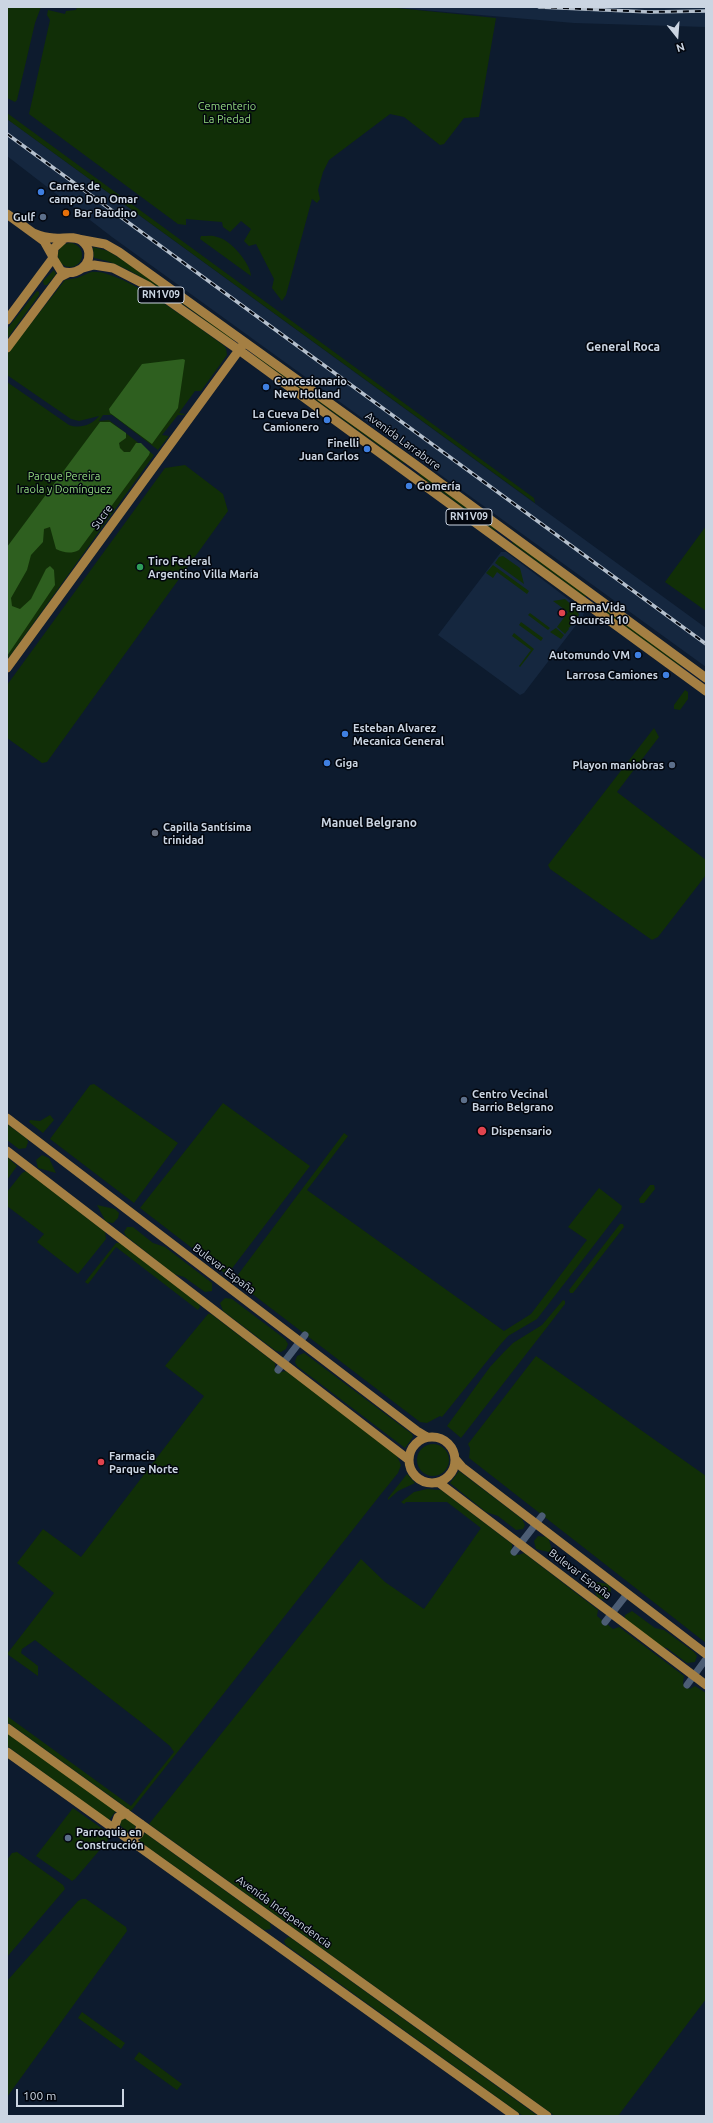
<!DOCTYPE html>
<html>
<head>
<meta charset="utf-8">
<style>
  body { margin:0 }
  #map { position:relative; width:713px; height:2123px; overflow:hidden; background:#0d1b2e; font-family:Ubuntu,sans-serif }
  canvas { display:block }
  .frame { position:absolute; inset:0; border:8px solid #cbd5e2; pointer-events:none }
  .north { position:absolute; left:657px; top:16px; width:40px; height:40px; -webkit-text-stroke:3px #02060e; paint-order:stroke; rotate:163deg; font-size:11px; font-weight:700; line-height:16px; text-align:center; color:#cbd5e2 }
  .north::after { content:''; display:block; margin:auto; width:14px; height:18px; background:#cbd5e2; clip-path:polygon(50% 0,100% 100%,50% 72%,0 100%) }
  .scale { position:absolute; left:16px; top:2089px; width:108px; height:18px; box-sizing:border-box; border:2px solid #cbd5e2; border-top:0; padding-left:5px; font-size:12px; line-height:14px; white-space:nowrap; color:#cbd5e2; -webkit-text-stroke:3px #02060e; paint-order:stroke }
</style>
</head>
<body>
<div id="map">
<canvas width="713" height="2123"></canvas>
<div class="frame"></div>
<div class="north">N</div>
<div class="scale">100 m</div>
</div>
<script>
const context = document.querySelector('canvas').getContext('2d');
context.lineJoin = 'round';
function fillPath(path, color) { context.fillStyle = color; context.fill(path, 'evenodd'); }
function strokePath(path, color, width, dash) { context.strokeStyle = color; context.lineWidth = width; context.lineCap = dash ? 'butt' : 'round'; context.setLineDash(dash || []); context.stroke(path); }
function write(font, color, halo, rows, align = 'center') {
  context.font = font + ' Ubuntu,sans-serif'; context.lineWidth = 3; context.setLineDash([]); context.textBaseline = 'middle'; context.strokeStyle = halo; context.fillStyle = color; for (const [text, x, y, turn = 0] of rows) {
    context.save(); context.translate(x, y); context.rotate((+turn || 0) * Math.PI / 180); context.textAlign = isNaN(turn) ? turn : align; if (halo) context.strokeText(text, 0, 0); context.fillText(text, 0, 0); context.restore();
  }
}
const built = new Path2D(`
  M387,7H706V27L574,23Z
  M7,119L706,628V667L112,237L7,156Z
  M501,552H506L584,611L583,616L524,693L520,695L438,635Z`);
const green = new Path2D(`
  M7,7H41L35,23L17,100L15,102L7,98Z
  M77,7H387L496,18L479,117L464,118L444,144L440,145L404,117L390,114L329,160L323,172L318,190L320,199L317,203L312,199L286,295L282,301L272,288L274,279L256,244L249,246L244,241L251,229L241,221L230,232L223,227L222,222L186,219V225L178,224L29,114L50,20L47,15L48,10L65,14L66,11L76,10Z
  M7,113L534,498L535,503L7,119Z
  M201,236C206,236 213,235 217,237C230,239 251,264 251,276L200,239Z
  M58 255a12 12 0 1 1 24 0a12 12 0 1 1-24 0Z
  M93,247L108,251L124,261L234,339L232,340C197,315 135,264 94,258Z
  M54,270L56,274L47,285H44L43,281Z
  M91,272C121,268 196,326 222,344L226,348L227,355L201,391H195L179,413L185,414L184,415H178L162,435L169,436L158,450L112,415H103L99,421L109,420L154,455L7,660V382L69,425C80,429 92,425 99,416L79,421L71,419L7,375V354L65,280L77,278Z
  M37,291L39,292V295L7,339V329Z
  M256,354L404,462L403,463L255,356Z
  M185,465L223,494L228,511L47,762L42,763L7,738V685L165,468Z
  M420,473L496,529L495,531L419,475Z
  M706,526V611L665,582Z
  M513,541L587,595L585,597L512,543Z
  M503,556L520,568L524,584L495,563L499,557Z
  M493,565L529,591L527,594L497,572L493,578L486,573Z
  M565,599L577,610L579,615L569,628L568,627L569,629L565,634L557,627L568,612L553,601Z
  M600,605L682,665L680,666L598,607Z
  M530,613L550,628L548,630L528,615Z
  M521,622L543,638L541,641L519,625Z
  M556,628L564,635L561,639L550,632Z
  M514,633L534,649L520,667L519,666L531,650L512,636Z
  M685,690L688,692V699L680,710L674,709V705Z
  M654,728L659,737L617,792L706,860V875L658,937L652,940L550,869L548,865Z
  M94,1084L178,1143L134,1203L50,1139L90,1085Z
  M223,1103L310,1166L227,1275L140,1208Z
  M50,1115L54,1120L43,1133L29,1122L30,1120L40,1121Z
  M7,1124L27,1139L28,1142L26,1148L19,1149L7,1140Z
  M344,1133L348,1136L307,1190L504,1331L531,1314L587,1240L568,1227L599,1188L622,1206L621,1210L537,1319L508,1336L500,1345L442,1417L440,1416L427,1423L420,1422L234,1280Z
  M42,1155L49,1158L56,1173L38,1168L36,1160Z
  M7,1157L17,1166L7,1180Z
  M26,1171L105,1232L106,1239L78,1274L37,1242L44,1234L7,1206V1192L22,1173Z
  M650,1185H654L655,1189L644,1203H640L639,1199Z
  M97,1205L115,1209L119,1213L118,1218L113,1223L106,1222Z
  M620,1224H623L624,1227L573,1293H570L569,1290Z
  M127,1227H133L153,1243L165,1247L212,1283V1291L205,1292L184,1277L174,1274L126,1236L124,1232Z
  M116,1243H120L199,1304L200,1307L198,1310L116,1247L88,1284L85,1282Z
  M225,1298L232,1299L285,1339L288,1344L286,1349L281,1352L276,1351L223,1311L220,1303Z
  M563,1300L565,1301V1304L461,1438L447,1426L490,1367L504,1352L513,1343L542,1325Z
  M208,1314H211L275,1363V1368L281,1372L286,1371L397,1456L401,1465L398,1473L381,1494L131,1811L7,1722V1716L131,1806L174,1752L170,1746L142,1723L35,1640L22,1649L21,1653L38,1666V1676L7,1654L54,1593L17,1563L43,1529L81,1557L204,1396L165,1366Z
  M304,1353L412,1434L413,1437L405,1448L297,1366L295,1362L297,1356Z
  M536,1356L706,1476V1643L469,1458L470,1448L468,1444Z
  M417 1460a16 16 0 1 1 32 0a16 16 0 1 1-32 0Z
  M459,1471L522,1519L525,1525L523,1529L516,1530L498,1516L486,1512L450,1483Z
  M407,1474L415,1483L398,1491L388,1500V1498Z
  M427,1489L441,1490L512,1544V1550L518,1555L524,1553L598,1610L597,1616L613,1629L619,1627L684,1676L683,1684L690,1689L695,1686L706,1693V1999L618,2116H555L149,1824L361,1559L385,1582L424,1609L481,1528L447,1502H406L404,1504L401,1502L414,1492Z
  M538,1536L548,1537L553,1553L536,1549L534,1541Z
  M590,1581L608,1584L611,1589L610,1595L604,1599L598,1598Z
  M632,1611L655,1628L664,1630L694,1652L697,1656L695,1662L687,1663L667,1648L661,1647L625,1620V1615Z
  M7,1733L116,1811L109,1820L7,1746Z
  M73,1808L107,1832L109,1839L75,1879L72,1881L36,1856Z
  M126,1818L135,1825V1828L132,1832H127L120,1825L121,1820Z
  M145,1833L270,1923L271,1929L264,1930L139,1841Z
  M17,1852L63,1885L65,1889L7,1957V1860L12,1853Z
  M82,1899H86L126,1927L127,1931L7,2097V1981L78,1901Z
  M288,1937L291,1938L538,2116H523L286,1945L284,1941Z
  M82,2012L125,2043L121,2049L78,2018Z
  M139,2052L182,2084L177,2090L134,2059Z`);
const forest = new Path2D(`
  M183,359L185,360L178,408L152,444L110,413L109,409L142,364Z
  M100,422H110L126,433V438L119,443L120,448L124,452H130L136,443H141L150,452L149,455L79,550C71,554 64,553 56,549L50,527L44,529L43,542L31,555L27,570L11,598L12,606L20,609L31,599L46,569L50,566L54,570L55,585L7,656V547Z`);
const minor = new Path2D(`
  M278,1370L305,1335
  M514,1552L542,1516
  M605,1622L627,1594
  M687,1685L706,1659`);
const major = new Path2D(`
  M7,214L44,241L53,257
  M33,233C40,236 47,238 54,238C63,239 74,235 82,241C99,255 82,279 61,271L53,258L54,248L65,238
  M78,239L105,244L119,252L413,463L706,678
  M83,268L94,265L113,268L148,286L239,350L706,691
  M7,320L53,258
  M7,348L60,277L68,273
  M7,668L242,346
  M7,1118L417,1431L427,1437
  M7,1151L409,1460
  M409 1460a23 23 0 1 1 46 0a23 23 0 1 1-46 0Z
  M456,1460L462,1467L706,1654
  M438,1482L706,1685
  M7,1728L547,2116
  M7,1752L515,2116
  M114,1828L118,1817L126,1813
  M130,1839L139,1834L141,1824`);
const rail = new Path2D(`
  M539,7L650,12L706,11
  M7,134L706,644`);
const markers = [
  [41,192,4,"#3f7fe0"],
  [66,213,4,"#e8710a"],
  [43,217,4,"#5c6f8a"],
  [266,387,4,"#3f7fe0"],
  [327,420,4,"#3f7fe0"],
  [367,449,4,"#3f7fe0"],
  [409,486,4,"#3f7fe0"],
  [140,567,4,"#2e9e5b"],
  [562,613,4,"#e0444e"],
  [638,655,4,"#3f7fe0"],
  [666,675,4,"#3f7fe0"],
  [345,734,4,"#3f7fe0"],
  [327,763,4,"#3f7fe0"],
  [672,765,4,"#5c6f8a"],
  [155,833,4,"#6b7280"],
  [464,1100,4,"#5c6f8a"],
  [482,1131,5,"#e0444e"],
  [101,1462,4,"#e0444e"],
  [68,1838,4,"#5c6f8a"]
];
const shields = [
  [161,295,46],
  [469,517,46]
];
const shieldNames = [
  ["RN1V09",161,295],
  ["RN1V09",469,517]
];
const parkNames = [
  ["Cementerio",227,106],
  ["La Piedad",227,119],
  ["Parque Pereira",64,476],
  ["Iraola y Domínguez",64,489]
];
const poiNames = [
  ["Carnes de",49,186],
  ["campo Don Omar",49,199],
  ["Bar Baudino",74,213],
  ["Gulf",35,217,"right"],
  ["Concesionario",274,381],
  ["New Holland",274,394],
  ["La Cueva Del",319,414,"right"],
  ["Camionero",319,427,"right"],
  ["Finelli",359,443,"right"],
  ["Juan Carlos",359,456,"right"],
  ["Gomería",417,486],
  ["Tiro Federal",148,561],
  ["Argentino Villa María",148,574],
  ["FarmaVida",570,607],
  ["Sucursal 10",570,620],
  ["Automundo VM",630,655,"right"],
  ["Larrosa Camiones",658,675,"right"],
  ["Esteban Alvarez",353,728],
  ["Mecanica General",353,741],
  ["Giga",335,763],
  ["Playon maniobras",664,765,"right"],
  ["Capilla Santísima",163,827],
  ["trinidad",163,840],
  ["Centro Vecinal",472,1094],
  ["Barrio Belgrano",472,1107],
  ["Dispensario",491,1131],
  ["Farmacia",109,1456],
  ["Parque Norte",109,1469],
  ["Parroquia en",76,1832],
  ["Construcción",76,1845]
];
const streetNames = [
  ["Avenida Larrabure",403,441,36],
  ["Sucre",102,517,-54],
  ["Bulevar España",224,1269,37],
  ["Bulevar España",580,1574,37],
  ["Avenida Independencia",284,1912,36]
];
const neighbourhoodNames = [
  ["General Roca",623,347],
  ["Manuel Belgrano",369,823]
];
fillPath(built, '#15273f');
fillPath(green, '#112f07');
fillPath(forest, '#2e5f1f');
strokePath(minor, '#4c5d74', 7);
strokePath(major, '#a47f43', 9);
strokePath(rail, '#b4bfcc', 3.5);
strokePath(rail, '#02060e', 2, [6]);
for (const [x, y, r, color] of markers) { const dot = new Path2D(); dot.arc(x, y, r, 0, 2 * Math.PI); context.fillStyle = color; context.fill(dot); strokePath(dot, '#02060e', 1.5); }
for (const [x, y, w] of shields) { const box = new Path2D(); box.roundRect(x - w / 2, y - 8, w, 16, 3); context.fillStyle = '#02060e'; context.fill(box); strokePath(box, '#cbd5e2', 1); }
write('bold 10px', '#cbd5e2', null, shieldNames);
write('11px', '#93d97f', '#02060e', parkNames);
write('bold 11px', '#cbd5e2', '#02060e', poiNames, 'left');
write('11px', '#cbd5e2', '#02060e', streetNames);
write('bold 12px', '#cbd5e2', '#02060e', neighbourhoodNames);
</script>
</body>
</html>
